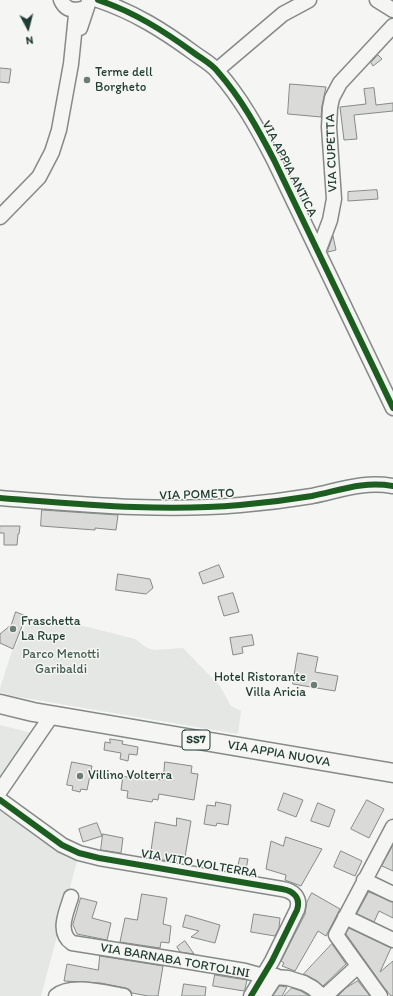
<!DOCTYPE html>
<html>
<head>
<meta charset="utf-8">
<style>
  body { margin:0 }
  #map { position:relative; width:393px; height:996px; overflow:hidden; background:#f5f5f3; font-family:Itim,sans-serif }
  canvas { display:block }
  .north { position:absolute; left:8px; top:8px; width:40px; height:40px; -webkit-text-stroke:3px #f6f6f2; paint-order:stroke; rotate:173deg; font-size:11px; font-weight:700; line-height:16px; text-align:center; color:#1f3d34 }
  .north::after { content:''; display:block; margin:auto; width:14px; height:18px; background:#1f3d34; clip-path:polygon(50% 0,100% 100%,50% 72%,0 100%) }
</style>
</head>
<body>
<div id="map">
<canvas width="393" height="996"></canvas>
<div class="north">N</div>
</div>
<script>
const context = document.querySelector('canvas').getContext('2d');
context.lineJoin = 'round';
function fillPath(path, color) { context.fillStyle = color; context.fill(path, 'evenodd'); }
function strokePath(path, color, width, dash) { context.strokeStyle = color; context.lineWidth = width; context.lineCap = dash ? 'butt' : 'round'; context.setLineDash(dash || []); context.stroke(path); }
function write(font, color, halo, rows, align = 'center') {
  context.font = font + ' Itim,sans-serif'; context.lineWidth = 3; context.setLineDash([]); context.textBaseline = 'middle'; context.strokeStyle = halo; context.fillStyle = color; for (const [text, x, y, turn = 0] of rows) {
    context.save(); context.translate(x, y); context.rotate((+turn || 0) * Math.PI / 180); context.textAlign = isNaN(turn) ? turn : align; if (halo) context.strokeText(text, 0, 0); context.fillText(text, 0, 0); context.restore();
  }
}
const green = new Path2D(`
  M28,620L64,621L135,639L147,648L154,650L183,648L220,686L231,706L241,711L238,734L13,696L0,692V688L12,651L14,650Z
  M0,725L32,733L13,763L0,776Z
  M0,811L77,861L41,996H0Z`);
const building = new Path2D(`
  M378,55L382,59L373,66L371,63Z
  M0,68L11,69L9,83L0,82Z
  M290,84L326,87L322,106L321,117L288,114Z
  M374,88L376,105L393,103V111L354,115L357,139L344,140L340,107L366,104L364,89Z
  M377,190L378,199L348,201V192Z
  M333,236L336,250L328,252V250Z
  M42,510L118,515L116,530L95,528V530L41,526Z
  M0,526H20L19,534H18L17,545H4V533H0Z
  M219,565L224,577L203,584L199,573Z
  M118,574L150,579L153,588L146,594L116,590Z
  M233,593L239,612L224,616L218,597Z
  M16,612L26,616L13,649L0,643V634L11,625Z
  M252,635L254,645L242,647L243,653L233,655L230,638Z
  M298,653L318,657L315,672L338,676L335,691L293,684Z
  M110,739L123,741L122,744L138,747L137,755L129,754L128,761L120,759L121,753L104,750L105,742L110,743Z
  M72,762L92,766L87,790L81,789L80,792L72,790L73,786L67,785Z
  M165,762L192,766L191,773L198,774L194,800L159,794L158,800L153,799L152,802L127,798L128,791L121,790L123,776L131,778L132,775L163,780Z
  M284,793L303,800L296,817L278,810Z
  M367,800L384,809L369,838L351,829Z
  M216,802L231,805L228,825L217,823L216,826L204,824L207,805L215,806Z
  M318,803L335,810L329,827L311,821Z
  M177,818L191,821L185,857L177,856L176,862L150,858L155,822L176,826Z
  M97,823L102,836L83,842L79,829Z
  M103,834L123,838L121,853L101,850Z
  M286,837L322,849L301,886L285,880L286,875L266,869L271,841L283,846Z
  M393,845V871L382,866Z
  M341,851L362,861L355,876L334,867Z
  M240,858L248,859L245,874L237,872Z
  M369,892L393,902V918L379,911L374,922L357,914Z
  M312,893L340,909L326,936L318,931L295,971L282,966L284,963L281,961L305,914L307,902Z
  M142,894L167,898L163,924L171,926L169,943L161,942L160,948L120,942L125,918L137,920Z
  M81,898L97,902L92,918L111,923L107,940L77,934L73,925Z
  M254,914L280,918L279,928L275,936L251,932Z
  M186,915L220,925L215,943L191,937L199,931L183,927Z
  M349,928L391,948L380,972L393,961V996H391L383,986L346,934Z
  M185,941L194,954L180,952L177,947Z
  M332,944L346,964L323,986L317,981L304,974Z
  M100,956L163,966L158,996H148L132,993L130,990L126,988L100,983L64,981L67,964L98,970Z
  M215,975L247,980L245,989L244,991L213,986Z
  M358,981L370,996H338L346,988Z
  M184,984L206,987L205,996H182Z
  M280,986L287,987L282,996H273Z
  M292,988L301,991L309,996H284Z`);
const minor = new Path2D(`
  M61,0C65,9 72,11 81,9
  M98,0C134,12 164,31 194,53C202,59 212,64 218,72C241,98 258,129 274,160L393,408
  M377,0L393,10
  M80,28L88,4
  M217,70L283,14L309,0
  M0,217L39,177L52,152L59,130L71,64L76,15L73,10
  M318,252L330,220L334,199L329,127L330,108L332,98L340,83L393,26
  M0,498C80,504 160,512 240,505C264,503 288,500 312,496C341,490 363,481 393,486
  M0,791L52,715
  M0,800L62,845L79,853L99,858L282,889C294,891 301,898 297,910L272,961L251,996
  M364,880L393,894
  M71,897C67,911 56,932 72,943L173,959L245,971L263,976L288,978L304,983L313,988L322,996
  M345,917L393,940
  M56,996C71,983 106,993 124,996
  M263,996L276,976
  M325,996L358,966
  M380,996L336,935L393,827`);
const major = new Path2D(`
  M0,704L33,712L393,773`);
const cycleway = new Path2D(`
  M98,0C134,12 164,31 194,53C202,59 212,64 218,72C241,98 258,129 274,160L393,408
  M0,498C80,504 160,512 240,505C264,503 288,500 312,496C341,490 363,481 393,486
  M0,800L62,845L79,853L99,858L282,889C294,891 301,898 297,910L272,961L251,996`);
const markers = [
  [87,80,4,"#6a7d77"],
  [13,629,4,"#6a7d77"],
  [314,685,4,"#6a7d77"],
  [80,776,4,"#6a7d77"]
];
const shields = [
  [196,740,28]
];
const shieldNames = [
  ["SS7",196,740]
];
const poiNames = [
  ["Terme dell",95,73],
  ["Borgheto",95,88],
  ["Fraschetta",21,622],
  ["La Rupe",21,637],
  ["Hotel Ristorante",306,678,"right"],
  ["Villa Aricia",306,693,"right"],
  ["Villino Volterra",88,776]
];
const streetNames = [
  ["VIA CUPETTA",332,153,-92],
  ["VIA APPIA ANTICA",289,169,63],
  ["VIA POMETO",197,495,-2],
  ["VIA APPIA NUOVA",279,754,10],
  ["VIA VITO VOLTERRA",199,864,10],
  ["VIA BARNABA TORTOLINI",175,961,10]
];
const parkNames = [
  ["Parco Menotti",61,655],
  ["Garibaldi",61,670]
];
fillPath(green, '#e4e7e3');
fillPath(building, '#dadbd9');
strokePath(building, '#858a88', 1);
strokePath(minor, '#858a88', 17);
strokePath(major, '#858a88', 21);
strokePath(minor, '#f5f5f3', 14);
strokePath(major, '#f5f5f3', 18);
strokePath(cycleway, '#1b5e20', 6);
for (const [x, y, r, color] of markers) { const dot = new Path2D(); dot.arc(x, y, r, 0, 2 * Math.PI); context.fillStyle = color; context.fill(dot); strokePath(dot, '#f6f6f2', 1.5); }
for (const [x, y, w] of shields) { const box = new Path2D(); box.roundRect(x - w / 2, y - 10, w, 20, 3); context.fillStyle = '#f6f6f2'; context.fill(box); strokePath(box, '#1f3d34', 1); }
write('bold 12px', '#1f3d34', null, shieldNames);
write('13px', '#1f3d34', '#f6f6f2', poiNames, 'left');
write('13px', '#1f3d34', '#f6f6f2', streetNames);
write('13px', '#445d54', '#f6f6f2', parkNames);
</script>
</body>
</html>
